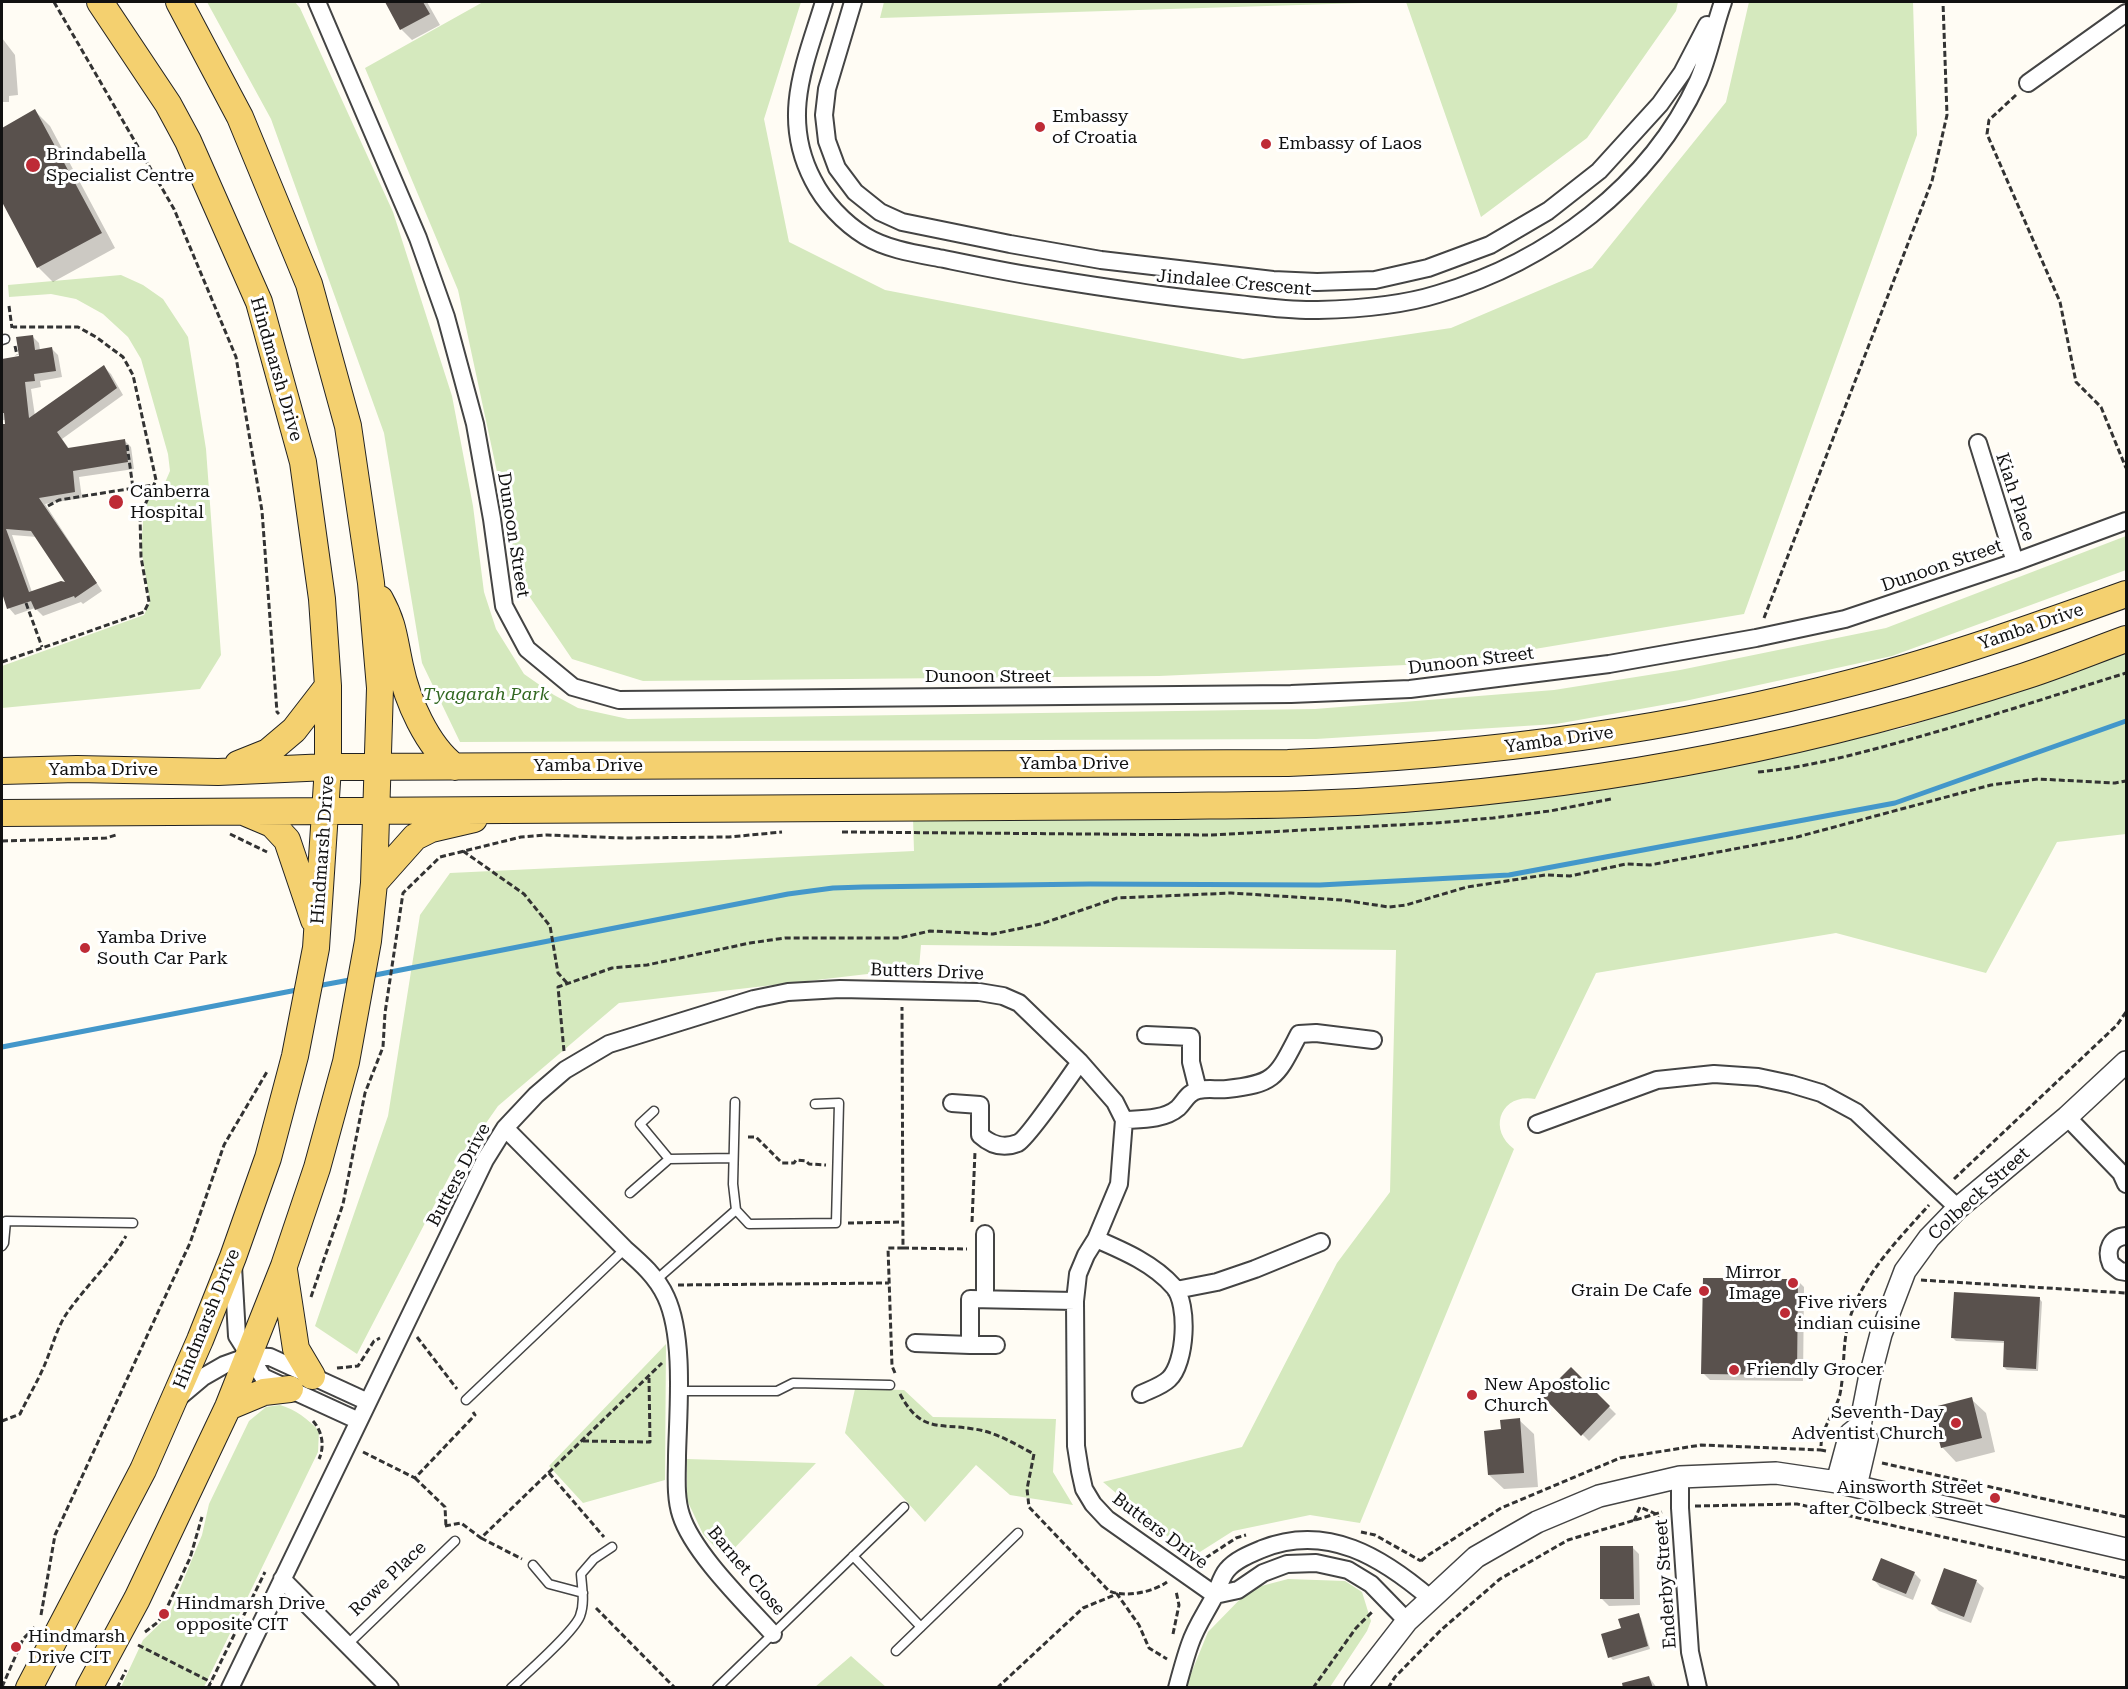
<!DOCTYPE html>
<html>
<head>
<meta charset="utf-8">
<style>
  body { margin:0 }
  #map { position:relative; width:2128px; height:1689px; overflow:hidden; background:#fffcf4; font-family:"Roboto Serif",serif }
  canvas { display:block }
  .frame { position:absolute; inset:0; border:3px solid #111; pointer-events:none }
</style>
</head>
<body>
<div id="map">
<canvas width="2128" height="1689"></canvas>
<div class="frame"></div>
</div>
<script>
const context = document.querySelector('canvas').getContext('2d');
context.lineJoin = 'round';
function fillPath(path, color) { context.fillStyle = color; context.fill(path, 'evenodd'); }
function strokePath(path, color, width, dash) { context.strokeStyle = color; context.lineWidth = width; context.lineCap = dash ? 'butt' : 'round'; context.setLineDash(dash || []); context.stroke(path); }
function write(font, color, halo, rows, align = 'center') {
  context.font = font + ' "Roboto Serif",serif'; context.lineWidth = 6; context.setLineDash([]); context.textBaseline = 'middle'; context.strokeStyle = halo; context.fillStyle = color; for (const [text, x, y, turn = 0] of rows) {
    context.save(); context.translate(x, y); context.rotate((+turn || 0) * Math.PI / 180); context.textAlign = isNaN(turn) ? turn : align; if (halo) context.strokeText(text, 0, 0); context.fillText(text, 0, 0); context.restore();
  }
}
const green = new Path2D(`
  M207,2H295L300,8L393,212L452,396L473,506L484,592L496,629L524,674L554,695L578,708L628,719L1315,709L1554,690L1680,670L1886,628L2126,536V570L1892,656L1685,701L1556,724L1316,739L460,742L422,663L384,433L271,119Z
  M483,2H801L764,119L789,242L885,290L1243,359L1451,328L1592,268L1726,102L1749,2H1913L1917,135L1744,614L1451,663L1159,676L643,681L572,659L521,584L458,290L365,68Z
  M884,2H1396L880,18Z
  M1406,2H1678L1676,11L1587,138L1481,217Z
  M121,275L143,285L163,299L188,337L206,449L221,655L200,689L2,708V666L144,615L150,602L141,548L144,510L149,498L157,501L170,471L168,454L141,359L128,337L103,314L76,299L51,294L9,297L8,285Z
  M2126,654V834L2057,842L1986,973L1836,933L1596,973L1535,1099C1501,1093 1487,1129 1514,1149L1360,1523L1310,1515L1233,1531L1192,1557L1103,1482L1242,1447L1337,1263L1390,1192L1396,950L921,945L919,968L619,1003L498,1106L451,1173L357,1354L315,1326L388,1116L420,915L450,873L914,851L913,818L1644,782L1903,728Z
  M666,1344L665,1480L583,1503L549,1466Z
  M855,1389L904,1390L933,1417L1056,1419L1053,1472L1073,1505L1010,1495L976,1465L925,1522L845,1433Z
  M280,1405C296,1410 307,1418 319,1431L318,1452L204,1687H121L143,1640L169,1615L202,1535L209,1504L249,1421L266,1407Z
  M687,1459L816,1463L725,1558L703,1534L687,1500Z
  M1288,1579L1345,1581L1362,1592L1371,1621L1367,1631L1330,1687L1185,1688L1208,1632L1250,1589Z
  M851,1656L886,1687H815Z`);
const shadow = new Path2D(`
  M387,2H427L440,25L412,40L401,29Z
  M2,38L15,55L18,95L9,96V102H2Z
  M35,111L50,126L115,248L53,282L38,267L2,198V130Z
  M32,336L39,343L40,350L51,348L58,355L62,377L40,381L41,387L31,389L35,416L104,367L111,374L123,395L62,439L70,450L124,440L131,447L134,469L79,477L82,498L45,504L102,591L83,604L81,602L43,616L35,608L15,615L9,608L2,588V426L7,425V420H2V403H4L2,395V360L20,357ZM12,535L37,537L69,584L32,592Z
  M1762,1274L1768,1280H1797L1804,1287L1803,1381L1710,1380L1703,1373L1742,1280Z
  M2039,1298L2042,1302L2038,1371L2007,1370L2004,1367L2006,1343L1956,1341L1953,1338Z
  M1571,1369L1616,1414L1589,1441L1544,1396Z
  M1971,1399L1986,1413L1995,1452L1956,1462L1942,1447Z
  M1519,1420L1534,1434L1538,1487L1504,1489L1489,1475L1502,1431Z
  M1632,1547L1639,1554L1640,1605L1609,1606L1602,1599Z
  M1945,1570L1977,1582L1984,1588L1971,1623L1939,1611L1932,1604Z
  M1914,1573L1921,1580L1913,1600L1880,1587L1874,1580Z
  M1638,1615L1641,1618L1650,1649L1613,1660L1610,1657L1623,1629Z
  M1649,1677L1657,1688H1625Z`);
const stream = new Path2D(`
  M370,976L788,894L833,888L863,887L1090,884L1320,885L1509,875L1895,803L2126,721
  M317,986L355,979
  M2,1047L302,989`);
const building = new Path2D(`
  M385,2H423L430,14L400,30Z
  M35,109L102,233L37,268L2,202V128Z
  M33,335L35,350L52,347L56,371L34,374L35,381L25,382L29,418L104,365L117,388L57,432L68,448L125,439L128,462L73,471L75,492L39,498L97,583L75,598L74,596L35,610L31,601L7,609L2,593V424H5L4,413H2V359L19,356L16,337ZM6,529L31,531L65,582L61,581L29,592Z
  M1740,1273H1763V1279H1798L1797,1375L1701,1374L1703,1278H1741Z
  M1954,1292L2040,1297L2036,1369L2003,1367L2004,1341L1951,1338Z
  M1571,1367L1610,1406L1581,1436L1542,1396Z
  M1972,1397L1982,1438L1941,1448L1930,1408Z
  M1520,1418L1524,1473L1488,1475L1484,1431L1501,1429L1500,1420Z
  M1600,1546H1633L1634,1599H1600Z
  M1881,1558L1915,1572L1906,1594L1872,1580Z
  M1944,1568L1977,1580L1964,1617L1931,1604Z
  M1639,1613L1648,1646L1608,1658L1601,1634L1621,1628L1618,1619Z
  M1649,1676L1653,1688H1623L1622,1683Z`);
const path = new Path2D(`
  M54,2L174,209L236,357L262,511L277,712L279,714
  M2016,95L1989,120L1987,134L2060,302L2076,382L2101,407L2126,468
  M9,306L12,328
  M15,346L17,355
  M127,445L133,488
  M48,506L59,500L153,485
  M26,603L42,647
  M1764,618L1932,181L1947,115L1943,2
  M2,662L144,612L149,602L141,557L140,516L156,480L133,375L123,357L96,337L78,327H13
  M1758,772C1810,767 1861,753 1911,739C1983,719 2055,695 2126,673
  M842,832L1211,835L1435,823L1493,818L1550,811L1611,799
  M230,834L267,852
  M2,841L106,838L116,835
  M463,851L524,894L550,926L558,973L567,983
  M564,1051L558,987L612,968L647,965L750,943L785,938H899L930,931L993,934L1041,924L1117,898L1231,893L1342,900L1389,907L1406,905L1467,887L1500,882L1545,875L1570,876L1626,864L1650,865L1797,837L1991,785L2038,779L2115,783L2126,781
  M748,1137H756L782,1163H794L796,1160L806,1161L809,1164L826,1165
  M1954,1179L2117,1025L2126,1012
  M972,1222L975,1152
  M848,1223L903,1222
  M903,1248L967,1249
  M1921,1280L2126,1293
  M678,1285L889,1283
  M311,1297L343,1204L365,1093L383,1047L385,1013L403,893L440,857L521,837L547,835L624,838L729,837L782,832
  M417,1337L457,1389
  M337,1368L358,1366L374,1341L380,1338
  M895,1373L892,1366L888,1248H903L902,1007
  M900,1394C921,1433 938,1423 974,1429C996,1432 1015,1444 1034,1454L1027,1489L1029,1507L1109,1591C1125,1598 1153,1592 1167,1582
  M2,1421L20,1414C28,1397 38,1381 45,1364C52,1348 57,1327 67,1313C86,1286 110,1264 126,1236
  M313,1421C322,1431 325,1446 319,1459
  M583,1441L650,1442L649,1378
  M1826,1451L1821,1450C1820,1428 1835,1414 1840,1394C1845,1370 1842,1344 1849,1321C1862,1275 1898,1240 1929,1205
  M363,1452L415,1478L475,1415L473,1412
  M1882,1463L2126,1517
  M549,1473L604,1537
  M415,1478L445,1507L446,1527
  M1695,1506L1797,1504L2126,1578
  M1634,1521L1640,1507L1656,1514L1663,1526
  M445,1526L461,1523L481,1538L662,1363
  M1361,1532L1375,1535L1421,1561
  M481,1538L522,1559
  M1421,1561L1427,1556L1501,1508L1620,1458L1701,1445L1821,1450
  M1198,1563L1236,1538L1246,1535
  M596,1608L675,1688
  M41,1615L55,1535L190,1243L224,1145L268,1070
  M145,1632L158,1622L164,1614L190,1558L202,1517
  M1173,1634L1179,1605L1176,1591
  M138,1645L211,1682
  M2,1687L23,1639L36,1626
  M117,1688L126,1670
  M208,1688L265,1572
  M997,1688L1083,1608L1117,1594L1139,1625L1149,1648L1167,1659
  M1313,1688L1356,1628L1373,1611
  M1388,1688L1395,1677L1441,1630L1500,1579L1568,1540L1662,1512`);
const service = new Path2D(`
  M2,340L5,339
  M735,1102L733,1184L736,1210
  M654,1111L640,1124L669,1159L733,1158
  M630,1193L669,1159
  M2,1246L4,1243L6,1221L133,1223
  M656,1280L736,1210L749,1224L836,1223L839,1103L815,1104
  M678,1391H777L793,1383L890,1385
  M466,1400L625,1249
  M853,1556L921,1627
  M533,1565L549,1584L583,1593
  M348,1644L455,1541
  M896,1651L1018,1533
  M511,1688C526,1674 574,1632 580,1616C585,1603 582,1588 581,1574L594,1559L612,1547
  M717,1688L904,1507`);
const minor = new Path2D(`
  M317,2L418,238L446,317L475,424L492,519L504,606L527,649L573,687L619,700L1291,694L1410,689L1609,664L1756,638L1845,619L2015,562L2126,521
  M824,2C805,64 780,117 813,180C824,202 844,223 865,236C888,250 918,254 944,259C978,266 1011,273 1045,278C1106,288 1167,297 1229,303C1258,306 1288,311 1318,310C1358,309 1400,306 1438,294C1547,262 1650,186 1698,81C1709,56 1714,27 1723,2
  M853,2L827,89L824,115L827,141L837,168L855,192L880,212L902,222L1010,244L1101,260L1273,280L1317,282L1375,280L1428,268L1490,245L1548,211L1599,171L1660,104L1682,73L1707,25
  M2028,83L2126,13
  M1978,443L2015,562
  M1146,1035L1191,1037V1062L1198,1090
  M952,1103L980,1105V1135C991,1145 1003,1149 1018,1143C1027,1139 1071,1075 1080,1062
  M2067,1117L2121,1173L2126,1184
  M1124,1120C1141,1119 1164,1120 1178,1108C1185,1101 1188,1092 1199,1090C1207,1088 1218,1090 1227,1089C1276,1084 1277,1076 1299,1034L1316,1033L1373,1040
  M1537,1124L1657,1080L1714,1074L1758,1077L1791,1084L1821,1093L1856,1112L1958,1208
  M505,1128L625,1249C641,1263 657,1277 666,1297C685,1338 678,1411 677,1456C677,1475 675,1497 681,1515C693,1553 746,1604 773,1634
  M2126,1236C2111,1237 2105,1250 2111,1264L2120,1271L2126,1272
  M1096,1239C1124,1251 1154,1264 1174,1287C1189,1304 1186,1363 1169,1379C1162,1386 1149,1390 1141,1394
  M233,1266L237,1336L263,1377L359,1421
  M1176,1290L1217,1282L1255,1269L1321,1242
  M985,1298V1234
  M915,1343L970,1345V1299L1075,1301
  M970,1345H996
  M178,1398L203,1377L224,1365L249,1356L270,1357L368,1402
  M1680,1477V1508L1690,1652L1698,1688
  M282,1579L390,1688
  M230,1688L485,1160L505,1128L536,1095L565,1070L609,1044L754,999L788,992L840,989L979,992L1003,996L1019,1003L1080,1062L1115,1102L1124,1120L1119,1184L1096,1239L1086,1255L1078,1274L1075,1301L1076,1446L1080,1471L1084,1489L1093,1504L1107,1519L1215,1595L1238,1590L1263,1573L1287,1564L1316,1563L1348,1570L1371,1584L1407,1621
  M1177,1688C1181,1673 1185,1658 1190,1644C1196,1626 1207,1611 1215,1595C1219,1587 1221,1577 1227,1570C1235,1560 1250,1554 1262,1549C1327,1523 1382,1557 1431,1599`);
const tertiary = new Path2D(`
  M1837,1482L1850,1434L1860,1426
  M1856,1486L1867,1439L1860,1426L1869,1380L1881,1334L1905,1271L1929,1238L1958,1208L2067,1117L2126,1062
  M1355,1688L1407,1621L1476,1557L1537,1522L1599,1496L1680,1477L1776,1473L1837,1482L2126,1549`);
const primary = new Path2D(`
  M380,599C394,624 394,639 400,666C407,700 427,746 455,767
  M238,764L268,752L294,730L328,686
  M2,771L77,769L218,772L328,767L1288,763C1479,756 1669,731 1854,682C1947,658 2037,626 2126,594
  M2,813C282,810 562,809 842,808C954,807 1065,807 1177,806C1252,805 1327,805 1403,799C1615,783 1823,742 2025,676C2059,665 2093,651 2126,639
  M246,813L272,824L287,840L314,920
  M374,883L415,837L431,829L474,819
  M284,1270L296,1349L312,1376
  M228,1407L264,1392L290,1389
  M29,1688L143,1470L200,1340L233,1257L268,1158L295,1056L316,948L328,767V686L322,599L303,462L259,302L188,141L168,104L100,2
  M89,1688L137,1599L228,1407L284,1266L317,1168L346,1062L368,941L374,883L380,688L371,583L348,426L309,284L240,117L179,2`);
const markers = [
  [1040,127,6,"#be2b36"],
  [1266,144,6,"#be2b36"],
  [33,165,8,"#be2b36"],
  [116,502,8,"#be2b36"],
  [85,948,6,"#be2b36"],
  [1793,1283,6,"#be2b36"],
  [1704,1291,6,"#be2b36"],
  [1785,1313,6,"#be2b36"],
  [1734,1370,6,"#be2b36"],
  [1472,1395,6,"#be2b36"],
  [1956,1423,6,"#be2b36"],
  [1995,1498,6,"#be2b36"],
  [164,1614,6,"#be2b36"],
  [16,1647,6,"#be2b36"]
];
const poiNames = [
  ["Embassy",1052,117],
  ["of Croatia",1052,138],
  ["Embassy of Laos",1278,144],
  ["Brindabella",46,155],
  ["Specialist Centre",46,176],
  ["Canberra",130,492],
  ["Hospital",130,513],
  ["Yamba Drive",97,938],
  ["South Car Park",97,959],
  ["Mirror",1781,1273,"right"],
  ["Image",1781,1294,"right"],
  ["Grain De Cafe",1692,1291,"right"],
  ["Five rivers",1797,1303],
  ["indian cuisine",1797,1324],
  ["Friendly Grocer",1746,1370],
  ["New Apostolic",1484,1385],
  ["Church",1484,1406],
  ["Seventh-Day",1944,1413,"right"],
  ["Adventist Church",1944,1434,"right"],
  ["Ainsworth Street",1983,1488,"right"],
  ["after Colbeck Street",1983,1509,"right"],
  ["Hindmarsh Drive",176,1604],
  ["opposite CIT",176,1625],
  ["Hindmarsh",28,1637],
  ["Drive CIT",28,1658]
];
const streetNames = [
  ["Jindalee Crescent",1234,283,5],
  ["Hindmarsh Drive",276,369,74],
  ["Kiah Place",2015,497,72],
  ["Dunoon Street",513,535,81],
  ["Dunoon Street",1942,566,-19],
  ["Yamba Drive",2031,627,-19],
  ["Dunoon Street",1471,661,-7],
  ["Dunoon Street",988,677],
  ["Yamba Drive",1559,740,-8],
  ["Yamba Drive",1074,764],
  ["Yamba Drive",588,766],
  ["Yamba Drive",103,770],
  ["Hindmarsh Drive",323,850,-86],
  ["Butters Drive",927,972,2],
  ["Butters Drive",459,1175,-62],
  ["Colbeck Street",1979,1194,-42],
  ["Hindmarsh Drive",207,1319,-68],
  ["Butters Drive",1160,1531,37],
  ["Barnet Close",746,1571,50],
  ["Rowe Place",388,1579,-44],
  ["Enderby Street",1666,1584,-94]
];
const parkNames = [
  ["Tyagarah Park",486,695]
];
fillPath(green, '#d5e9be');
fillPath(shadow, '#0003');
strokePath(stream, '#4397ca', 5);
fillPath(building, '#59514d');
strokePath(service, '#444', 11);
strokePath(minor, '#444', 20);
strokePath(tertiary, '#444', 24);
strokePath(primary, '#222', 28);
strokePath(path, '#333', 3, [6, 3]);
strokePath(service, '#fff', 8);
strokePath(minor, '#fff', 16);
strokePath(tertiary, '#fff', 21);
strokePath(primary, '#f4d06f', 26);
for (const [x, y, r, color] of markers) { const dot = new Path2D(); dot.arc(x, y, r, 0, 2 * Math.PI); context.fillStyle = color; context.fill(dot); strokePath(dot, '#fff', 2); }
write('18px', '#111', '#fff', poiNames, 'left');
write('18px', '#111', '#fff', streetNames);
write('italic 18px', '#326821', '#fff', parkNames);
</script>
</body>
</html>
